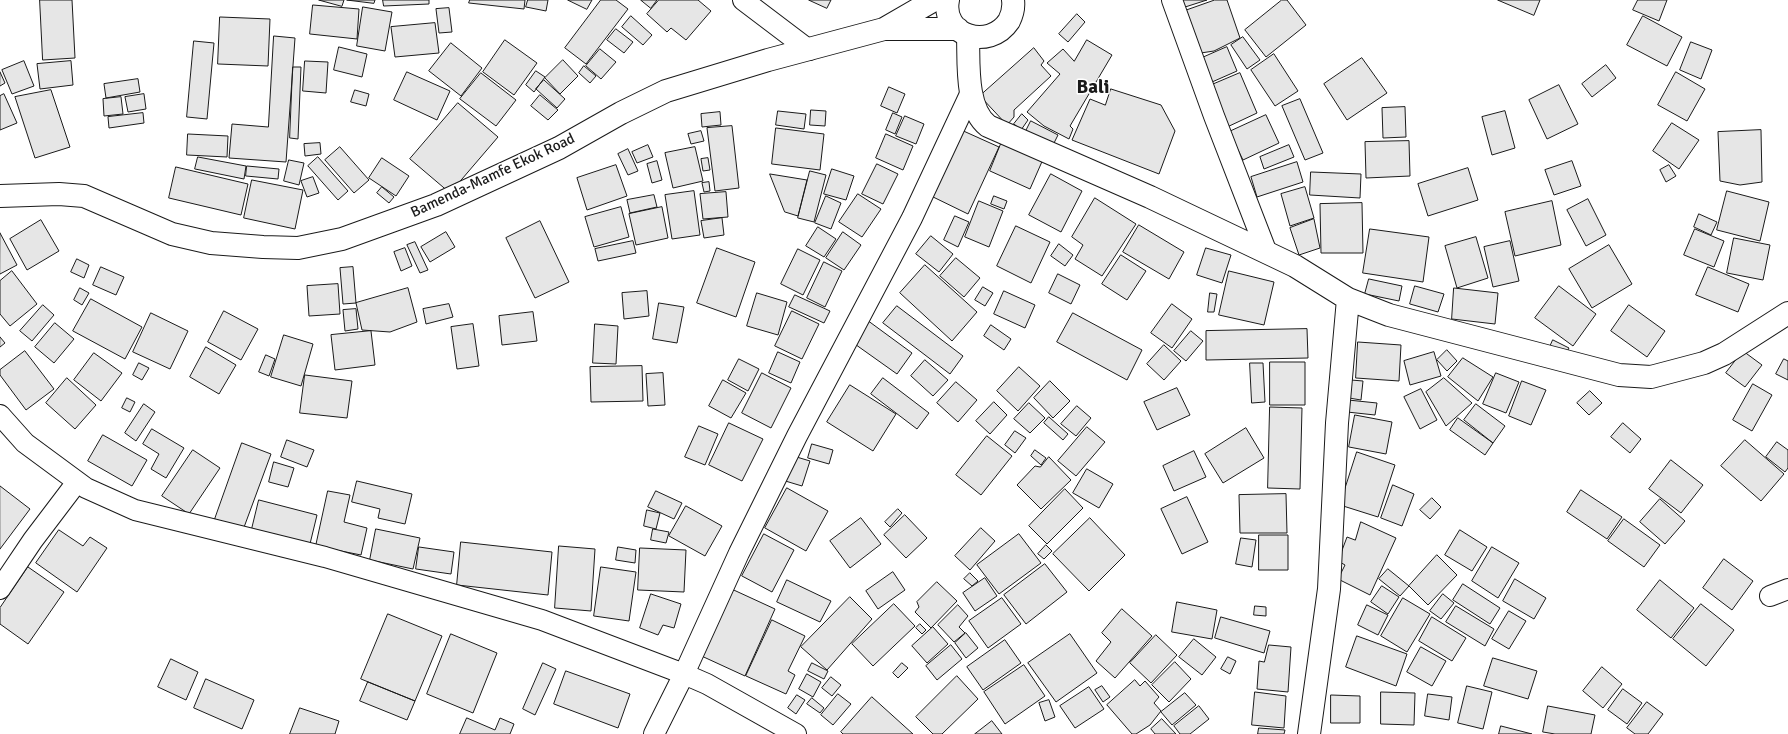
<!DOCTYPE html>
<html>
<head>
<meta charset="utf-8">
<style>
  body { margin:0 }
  canvas { display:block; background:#fff }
</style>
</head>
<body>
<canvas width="1788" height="734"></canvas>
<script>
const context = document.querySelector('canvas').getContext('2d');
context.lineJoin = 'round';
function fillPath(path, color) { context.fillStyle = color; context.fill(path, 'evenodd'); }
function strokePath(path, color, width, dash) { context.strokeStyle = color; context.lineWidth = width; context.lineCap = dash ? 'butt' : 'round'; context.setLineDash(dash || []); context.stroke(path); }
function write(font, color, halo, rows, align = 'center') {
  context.font = font + ' Signika,sans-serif'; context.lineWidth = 3; context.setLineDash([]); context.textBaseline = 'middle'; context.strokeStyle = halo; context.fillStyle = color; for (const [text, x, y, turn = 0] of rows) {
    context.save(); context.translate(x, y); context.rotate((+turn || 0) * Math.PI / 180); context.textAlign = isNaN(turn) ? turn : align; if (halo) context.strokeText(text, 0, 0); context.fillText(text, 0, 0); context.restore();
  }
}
const building = new Path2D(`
  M40,0H72L75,58L43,60Z
  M319,0H344L342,6Z
  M347,0H375L374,3Z
  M383,0H429V4L384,6Z
  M470,0H525L524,9L469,3Z
  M528,0H548L546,11L526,7Z
  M568,0H592L587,9Z
  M601,0H616L628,9L586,64L565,48Z
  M641,0H657L651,8Z
  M659,0H698L711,11L686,40L671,28L667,32L647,14Z
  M809,0H831L827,8Z
  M1179,0H1207L1182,8Z
  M1215,0H1227L1240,38L1214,51L1194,54L1179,13Z
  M1282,0H1287L1306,25L1266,57L1245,30Z
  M1498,0H1540L1534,15Z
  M1638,0H1667L1659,21L1633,10Z
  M313,5L359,9L357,39L310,34Z
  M363,7L392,12L385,51L357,46Z
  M449,8L452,32L439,33L436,9Z
  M1077,14L1085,22L1068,42L1059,34Z
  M631,16L652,35L643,45L622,27Z
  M1643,16L1682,37L1667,66L1627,45Z
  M220,17L270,19L268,66L218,64Z
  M435,23L439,53L395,57L391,27Z
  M616,29L633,42L624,53L607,40Z
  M274,36L295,38L286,162L229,158L232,124L268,127Z
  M1243,37L1260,60L1247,69L1231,45Z
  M505,40L537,63L514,95L483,72Z
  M1087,40L1112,55L1070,126L1073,129L1069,139L1044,126L1027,112L1060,74L1047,63L1063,49L1074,61Z
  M194,41L214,43L207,119L187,117Z
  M1691,42L1712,50L1701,79L1680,70Z
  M451,43L482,68L461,96L429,71Z
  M339,47L367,54L362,77L334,70Z
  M1227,47L1237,71L1212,82L1202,58Z
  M1034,48L1044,61L1041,65L1051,76L1014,110V117L1007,125L980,96Z
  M600,49L616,62L601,79L586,66Z
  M1274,54L1298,91L1275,106L1251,70Z
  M1362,58L1387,93L1347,120L1324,84Z
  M563,60L578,76L560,94L545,78Z
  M24,61L34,86L12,94L2,70Z
  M71,61L73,85L40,89L37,64Z
  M305,61L328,62L326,93L303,91Z
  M1606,65L1616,78L1592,97L1582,84Z
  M584,66L596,76L590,83L579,73Z
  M293,67H301L298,139L290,138Z
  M536,71L545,77L534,92L526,85Z
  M0,72L5,83L0,86Z
  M407,72L450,91L437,120L394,100Z
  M1676,72L1705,89L1687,121L1658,105Z
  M481,73L516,100L496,126L460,99Z
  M1240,73L1257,113L1225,128L1207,87Z
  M138,79L140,92L106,98L104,84Z
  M544,80L565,99L557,108L536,89Z
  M1559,85L1578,124L1547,139L1529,100Z
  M889,87L905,94L897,113L881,106Z
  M1111,89L1161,105L1175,131L1159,174L1072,140L1090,99L1105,105Z
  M51,90L70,147L35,158L15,97Z
  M355,90L369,94L366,106L351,102Z
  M4,94L17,123L0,130V96Z
  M144,94L146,109L128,112L125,97Z
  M540,95L558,110L548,120L531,106Z
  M121,97L123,114L104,116L103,99Z
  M1300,99L1323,153L1305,160L1282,106Z
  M458,103L498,137L450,193L410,159Z
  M1405,107L1406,137L1383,138L1382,108Z
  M811,110L826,111L825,126L810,125Z
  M778,111L806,114L804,129L776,125Z
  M1505,111L1515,148L1492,155L1482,117Z
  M720,112L721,125L702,127L701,114Z
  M143,113L144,123L109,128L108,117Z
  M893,113L902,117L895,134L886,130Z
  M1022,114L1028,120L1021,130L1014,124Z
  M1266,115L1279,143L1243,160L1229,132Z
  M905,116L924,124L916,144L896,136Z
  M1031,121L1058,135L1051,149L1024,135Z
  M1672,123L1699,140L1679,169L1653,151Z
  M732,126L739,188L715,191L707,128Z
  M776,128L824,134L820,170L772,164Z
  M959,129L999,147L968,214L929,195Z
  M1761,130L1762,182L1740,185L1720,181L1718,132Z
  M701,131L704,141L691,144L688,134Z
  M188,134L228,136L227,157L187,155Z
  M886,134L913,146L903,170L876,158Z
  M1003,139L1044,157L1030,189L990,171Z
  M1409,141L1410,176L1366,178L1365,142Z
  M320,143L321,154L305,156L304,144Z
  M648,145L653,157L637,163L632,152Z
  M1289,145L1294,157L1264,169L1260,157Z
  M340,147L369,180L354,193L325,160Z
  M695,147L703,181L673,188L665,153Z
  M628,149L638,171L628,175L618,154Z
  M198,157L246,166L244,179L195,169Z
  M318,157L348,191L338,200L308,166Z
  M382,158L409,176L396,196L369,178Z
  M708,158L710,170L703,171L701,159Z
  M289,160L304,163L299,185L284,181Z
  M657,161L662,180L652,183L647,164Z
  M1572,161L1581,186L1554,195L1545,170Z
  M1297,162L1303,182L1257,197L1251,177Z
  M877,164L898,174L883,204L862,194Z
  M616,165L627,196L587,210L577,178Z
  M1669,165L1676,176L1666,182L1660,170Z
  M247,166L279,169L278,179L246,176Z
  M176,167L248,184L241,215L169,198Z
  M1468,168L1478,200L1428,216L1418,184Z
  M832,169L854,176L846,200L824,194Z
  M810,171L826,175L814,222L798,218Z
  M1311,172L1361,174L1360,198L1310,195Z
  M770,174L807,180L798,216L785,212Z
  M1051,174L1082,191L1061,232L1029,215Z
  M313,177L319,193L307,197L301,181Z
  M252,180L303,190L295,229L244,218Z
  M709,182L710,191L704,192L702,183Z
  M382,187L394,197L389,203L377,193Z
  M1305,187L1314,218L1290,226L1281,194Z
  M694,191L700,235L672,239L665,195Z
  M1727,191L1769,202L1760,241L1717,230Z
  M726,192L728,217L703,219L700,194Z
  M858,194L881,209L862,237L839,222Z
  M654,195L657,207L630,213L627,200Z
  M826,196L841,203L831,229L815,223Z
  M994,196L1007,201L1004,209L991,204Z
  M1095,198L1136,224L1102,276L1075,259L1083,245L1072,237Z
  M1588,199L1606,235L1586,246L1567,210Z
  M979,201L1003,211L989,247L965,237Z
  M1552,201L1561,245L1515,256L1505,212Z
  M1362,203L1363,253H1321L1320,204Z
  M621,207L629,237L594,247L585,217Z
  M662,207L668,238L636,245L629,214Z
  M1699,214L1717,222L1711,235L1694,227Z
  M955,216L969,222L958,247L944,240Z
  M722,218L724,235L704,238L701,221Z
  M1314,219L1320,248L1299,255L1290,228Z
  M41,220L59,251L27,270L10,239Z
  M540,221L569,282L535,298L506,238Z
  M1139,225L1184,252L1169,279L1123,252Z
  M1016,226L1050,242L1031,283L997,266Z
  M818,227L836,239L824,257L806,246Z
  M1370,229L1429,237L1423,282L1363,273Z
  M1695,229L1724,241L1714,267L1684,255Z
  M446,232L455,247L430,262L421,247Z
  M843,232L861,245L844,270L826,258Z
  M0,233L17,265L0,274Z
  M931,236L953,254L939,272L916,254Z
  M1476,237L1488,278L1457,288L1445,246Z
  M1734,238L1770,245L1763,280L1727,273Z
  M633,241L636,253L598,261L595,249Z
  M1510,241L1519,281L1493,287L1484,247Z
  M415,242L428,270L420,273L407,245Z
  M1059,244L1073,255L1065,266L1051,256Z
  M1609,245L1632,284L1592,308L1569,269Z
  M405,248L412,266L401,271L394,252Z
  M717,248L755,262L736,317L697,303Z
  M1206,248L1231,255L1222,283L1197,275Z
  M798,249L820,260L803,295L781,284Z
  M1121,255L1146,271L1127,300L1102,284Z
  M956,258L980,278L964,297L940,276Z
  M77,259L89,265L84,278L71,272Z
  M824,262L842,271L825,307L807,298Z
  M925,265L977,312L952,341L900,293Z
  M101,267L124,277L116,295L93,285Z
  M353,267L356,303L343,304L340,268Z
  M1708,267L1749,284L1738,312L1696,295Z
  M12,271L37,304L10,326L0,314V281Z
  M1229,271L1274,282L1264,325L1219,315Z
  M1058,274L1080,285L1071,304L1049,293Z
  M1369,279L1402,286L1399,301L1365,294Z
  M338,284L340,314L309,316L307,286Z
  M1415,286L1444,294L1438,312L1410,304Z
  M1559,286L1596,314L1573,346L1535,318Z
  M983,287L993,293L985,306L975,300Z
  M80,288L89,293L82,305L74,300Z
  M408,288L417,322L390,332L362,330L356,303Z
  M1454,288L1498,293L1495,324L1452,319Z
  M647,291L649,316L624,319L622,293Z
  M1004,291L1035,305L1025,328L994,314Z
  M757,293L787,302L778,335L747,326Z
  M1210,293L1217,294L1214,312H1208Z
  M795,295L830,311L824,323L789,307Z
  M91,299L142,327L125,359L73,331Z
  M659,303L684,307L677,343L653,339Z
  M449,304L453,317L426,324L423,309Z
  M1172,304L1192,319L1172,348L1151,333Z
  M43,305L54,315L32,341L20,331Z
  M1629,305L1665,331L1647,357L1611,331Z
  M897,306L963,356L950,374L883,323Z
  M356,309L358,329L345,331L343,310Z
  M224,311L258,329L241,360L208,342Z
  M792,311L819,324L802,359L775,346Z
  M533,312L537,341L502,345L499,316Z
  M151,313L188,331L170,369L133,352Z
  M1073,313L1142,350L1127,380L1057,342Z
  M867,320L912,353L897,374L852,342Z
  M55,323L74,339L54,363L35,347Z
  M473,324L479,366L457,369L451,327Z
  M595,324L618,326L616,364L593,363Z
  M991,325L1011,339L1004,350L984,336Z
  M1307,329L1308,358L1206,360V331Z
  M371,331L375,365L335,370L331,335Z
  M1191,331L1203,341L1186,361L1174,351Z
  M284,335L313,344L301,386L271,377Z
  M0,337L5,343L0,347Z
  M1553,340L1569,348L1564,357L1549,349Z
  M1358,342L1401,345L1399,381L1356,378Z
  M1164,345L1181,361L1164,380L1147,364Z
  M206,347L236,365L219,394L190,377Z
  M1447,350L1457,361L1447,371L1437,360Z
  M25,351L54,389L26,410L0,375V370Z
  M1743,351L1762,365L1745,387L1726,373Z
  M778,352L800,362L791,383L769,373Z
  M1434,352L1441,376L1410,385L1404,361Z
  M94,353L122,373L101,401L74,380Z
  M266,355L275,359L269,376L259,372Z
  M1463,358L1493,377L1478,401L1448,377Z
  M739,359L759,369L748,391L728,380Z
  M1784,359L1788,361V380L1776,374Z
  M925,360L948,380L933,396L911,376Z
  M1270,362H1305V405H1270Z
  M139,363L149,368L142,380L133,375Z
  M1250,363H1263L1265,402L1252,403Z
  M642,366L643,401L591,402L590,367Z
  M1019,367L1040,386L1018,411L997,391Z
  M663,373L665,405L648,406L646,374Z
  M762,373L791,388L771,428L742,413Z
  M1496,373L1519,382L1506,413L1483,404Z
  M305,375L352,381L347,418L300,413Z
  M67,378L96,405L75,429L46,403Z
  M883,378L929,413L917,429L871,394Z
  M1444,378L1472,403L1446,426L1426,392Z
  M723,380L746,393L731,418L709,406Z
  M1351,380L1363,381L1361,400L1349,398Z
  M1050,381L1070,401L1053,418L1034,398Z
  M1522,381L1546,390L1531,425L1509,416Z
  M956,382L977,400L958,422L937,403Z
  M1753,384L1772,395L1752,431L1733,420Z
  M850,385L896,414L873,451L827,422Z
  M1177,388L1190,415L1157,430L1144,402Z
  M1421,389L1437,420L1420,429L1404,397Z
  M1590,391L1602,403L1589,415L1577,403Z
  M127,398L135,402L130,412L122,408Z
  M1348,400L1377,403L1375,415L1347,412Z
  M994,402L1007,415L990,434L976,421Z
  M1029,403L1045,418L1030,433L1014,419Z
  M144,404L155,412L136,441L125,433Z
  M1476,404L1505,426L1493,443L1464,420Z
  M1077,406L1091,418L1076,436L1061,424Z
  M1270,407L1302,408L1300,489L1268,488Z
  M1355,415L1392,422L1386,454L1349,447Z
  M1049,417L1068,434L1063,440L1044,423Z
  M1458,418L1493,443L1485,455L1450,430Z
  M729,423L763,439L742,481L709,465Z
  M1623,423L1641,439L1630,453L1611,437Z
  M699,426L718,434L705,465L685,457Z
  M1087,427L1105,442L1076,476L1058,461Z
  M1246,428L1264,458L1223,483L1205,454Z
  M152,429L184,448L166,478L151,469L159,454L143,444Z
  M1015,431L1026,438L1015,453L1005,445Z
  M103,435L147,460L132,486L88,461Z
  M987,436L1012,456L981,495L956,475Z
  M287,440L314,450L307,467L281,457Z
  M1745,440L1784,474L1761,501L1721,466Z
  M1777,442L1788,450V468L1785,472L1766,457Z
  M242,443L271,454L243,530L215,519Z
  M812,444L833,450L829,464L808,458Z
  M193,450L220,468L189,514L162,496Z
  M1035,450L1046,458L1041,465L1031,456Z
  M1194,451L1206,477L1174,491L1163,466Z
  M1357,452L1395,465L1378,517L1340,505Z
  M790,455L810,461L802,486L782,480Z
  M1049,457L1071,480L1041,509L1017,485L1035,466L1040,467Z
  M1671,460L1703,485L1681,513L1649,489Z
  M274,462L294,468L288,487L269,482Z
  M1087,469L1113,484L1099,508L1073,493Z
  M357,481L412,494L405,524L378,518L380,509L352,502Z
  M1393,485L1414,494L1402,526L1381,518Z
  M0,486L30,509L0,549Z
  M787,488L828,511L806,551L765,528Z
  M1065,489L1083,508L1047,544L1029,526Z
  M1581,490L1622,517L1607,539L1567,512Z
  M328,491L350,495L344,522L367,528L361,555L316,546Z
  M656,491L682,503L674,519L648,507Z
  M1286,494L1287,533H1240L1239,495Z
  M1187,497L1208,542L1182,554L1161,509Z
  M1432,498L1441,507L1430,519L1420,510Z
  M1660,499L1685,521L1665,544L1640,522Z
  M259,500L317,515L309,548L251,533Z
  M686,506L722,526L705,556L669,536Z
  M898,509L902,513L890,527L885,522Z
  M647,510L660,513L656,529L644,526Z
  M905,515L927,538L906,558L884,535Z
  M861,518L881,544L850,568L830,541Z
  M1090,518L1125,555L1089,591L1053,554Z
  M1624,519L1660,545L1644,567L1608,541Z
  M1361,522L1396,538L1370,595L1338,579L1345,565L1338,561L1347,537L1355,540Z
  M981,528L995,541L970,570L955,556Z
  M376,529L420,538L413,569L370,560Z
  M653,529L669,532L666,543L651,540Z
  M59,530L83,546L90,537L107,548L77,592L36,563Z
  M1460,530L1487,547L1472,571L1445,555Z
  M764,534L794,550L772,592L742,576Z
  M1019,534L1041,563L999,594L977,565Z
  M1259,535H1288V570H1259Z
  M1241,538L1256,540L1252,567L1236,564Z
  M461,542L552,552L548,595L457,585Z
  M1046,545L1052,551L1044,559L1038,554Z
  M559,546L595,549L591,611L555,608Z
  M419,547L454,552L451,574L416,569Z
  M618,547L636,550L635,563L616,560Z
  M1492,547L1519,563L1498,598L1472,581Z
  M640,548L686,550L684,592L638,590Z
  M1437,555L1457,575L1428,605L1409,586Z
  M1724,559L1753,581L1732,610L1703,588Z
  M1045,564L1067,592L1026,624L1004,595Z
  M28,567L64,592L28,644L0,624V608Z
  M601,567L636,572L629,621L594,616Z
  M1388,569L1409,586L1400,596L1379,579Z
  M893,572L905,590L878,609L866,591Z
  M970,573L978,581L972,586L964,579Z
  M985,578L997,596L975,611L963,593Z
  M1515,579L1546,598L1534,619L1503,601Z
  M787,580L831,601L820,622L777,602Z
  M1660,580L1694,608L1671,638L1637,610Z
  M937,582L957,601L931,628L915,612L919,607L917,602Z
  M1463,584L1500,608L1490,624L1453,600Z
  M725,586L775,609L745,676L695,653Z
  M1382,586L1399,597L1388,614L1371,602Z
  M651,594L681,604L674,628L663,625L658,635L640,628Z
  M1443,594L1454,603L1441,619L1430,611Z
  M850,597L872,619L827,670L801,647Z
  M1002,598L1021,624L988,648L969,621Z
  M1403,598L1430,614L1407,652L1381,636Z
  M1177,602L1217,610L1212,639L1172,632Z
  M894,604L915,626L873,666L852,644Z
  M1701,604L1734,630L1706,666L1673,639Z
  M958,605L968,616L959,627L965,633L954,642L938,625Z
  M1367,605L1388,615L1378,635L1358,625Z
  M1255,606L1266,607V616L1254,615Z
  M1456,606L1494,629L1485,646L1446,622Z
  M1122,609L1152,636L1115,678L1096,661L1111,642L1102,633Z
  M1509,611L1526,621L1509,649L1492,639Z
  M388,614L442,636L415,701L361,679Z
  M1221,617L1270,631L1264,653L1215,638Z
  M1432,617L1466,638L1452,661L1419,641Z
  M772,620L805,636L788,671L795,675L786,694L746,676Z
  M920,624L926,630L922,634L916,628Z
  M933,627L948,644L927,663L912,646Z
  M966,633L978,648L966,658L955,643Z
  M451,634L497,653L473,713L427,694Z
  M1070,634L1097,673L1056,702L1028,663Z
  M1156,635L1177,655L1151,683L1130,663Z
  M1357,636L1407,654L1396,686L1346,667Z
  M1194,639L1216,657L1202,675L1179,657Z
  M1005,640L1021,663L983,690L967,667Z
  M951,645L962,659L937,680L926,666Z
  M1269,645L1291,647L1288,692L1257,689L1259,661L1264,662Z
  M1421,647L1446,661L1432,686L1407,672Z
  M1228,657L1236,661L1230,674L1221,669Z
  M1493,658L1537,671L1528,699L1484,686Z
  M171,659L198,672L186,700L158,687Z
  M1175,662L1191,679L1169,702L1152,685Z
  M543,663L556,669L535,715L523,709Z
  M812,663L828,671L824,679L808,671Z
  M902,663L908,668L898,678L893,673Z
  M1024,665L1045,696L1005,724L984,692Z
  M1602,667L1622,684L1603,708L1583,691Z
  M566,671L630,694L618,728L554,704Z
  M807,674L821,682L813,697L799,689Z
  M957,676L978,699L942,734H933L916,717Z
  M831,677L841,685L832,696L822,688Z
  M206,679L254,700L242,729L194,708Z
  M1135,680L1140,686L1145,681L1159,697L1154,703L1161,711L1150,725L1136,734H1132L1107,705Z
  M368,682L415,701L407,720L360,701Z
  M1102,686L1110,697L1103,702L1095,690Z
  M1467,686L1492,692L1483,729L1458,723Z
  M1089,687L1104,709L1075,728L1060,706Z
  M1623,689L1642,703L1627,724L1608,710Z
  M1255,692L1286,696L1284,728L1252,725Z
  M1381,692L1415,693L1414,725L1381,724Z
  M1185,693L1196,705L1172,725L1161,712Z
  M838,694L851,704L833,725L821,715Z
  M1428,694L1452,697L1449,720L1425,716Z
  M797,695L805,700L796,714L788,708Z
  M1331,695L1360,696V723H1331Z
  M872,697L913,734H843L841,732Z
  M812,698L824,708L820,713L807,704Z
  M1049,700L1055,717L1045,721L1039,703Z
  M1647,702L1663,714L1648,734H1635L1627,728Z
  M1199,706L1209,719L1190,734H1180L1174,726Z
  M1548,706L1595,715L1591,734H1555L1543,732Z
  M300,708L339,721L335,734H290Z
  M467,718L495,730L500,718L514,724L510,734H460Z
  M1162,719L1176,734H1155L1151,729Z
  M992,721L1002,734H975Z
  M1501,726L1532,734H1499Z
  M1259,728L1285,730L1284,734H1258Z`);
const street = new Path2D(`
  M743,0L809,50
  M1172,0L1214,116L1267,253
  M0,415L25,443L86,488L135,510L325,557L542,620L684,674L707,684L796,734
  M0,589L33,540L77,482
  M1770,596L1788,589
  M654,734L684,674L739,553L797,436L912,218L971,92`);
const secondary = new Path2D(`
  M968,36C969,62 965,108 988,126L1150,197L1295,266L1348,299L1389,315L1619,375L1651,377L1704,363L1724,354L1788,313
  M1309,734L1329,589L1337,423L1348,299`);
const highway = new Path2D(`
  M948,0C941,36 989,51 1009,21C1012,15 1014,7 1013,0
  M885,29H958
  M0,196L59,194L84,196L172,234L211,243L263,247L298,248L342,239L436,205L559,148L621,113L666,91L768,60L884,29L934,0`);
const streetNames = [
  ["Bamenda-Mamfe Ekok Road",493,176,-25]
];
const districtNames = [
  ["Bali",1093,88]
];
fillPath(building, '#e6e6e6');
strokePath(building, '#1a1a1a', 1);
strokePath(street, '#1a1a1a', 22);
strokePath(secondary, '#1a1a1a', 24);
strokePath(highway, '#1a1a1a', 24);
strokePath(street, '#fff', 20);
strokePath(secondary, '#fff', 22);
strokePath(highway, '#fff', 22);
write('15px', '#1a1a1a', '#fff', streetNames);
write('bold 19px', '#1a1a1a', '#fff', districtNames);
</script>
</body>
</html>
